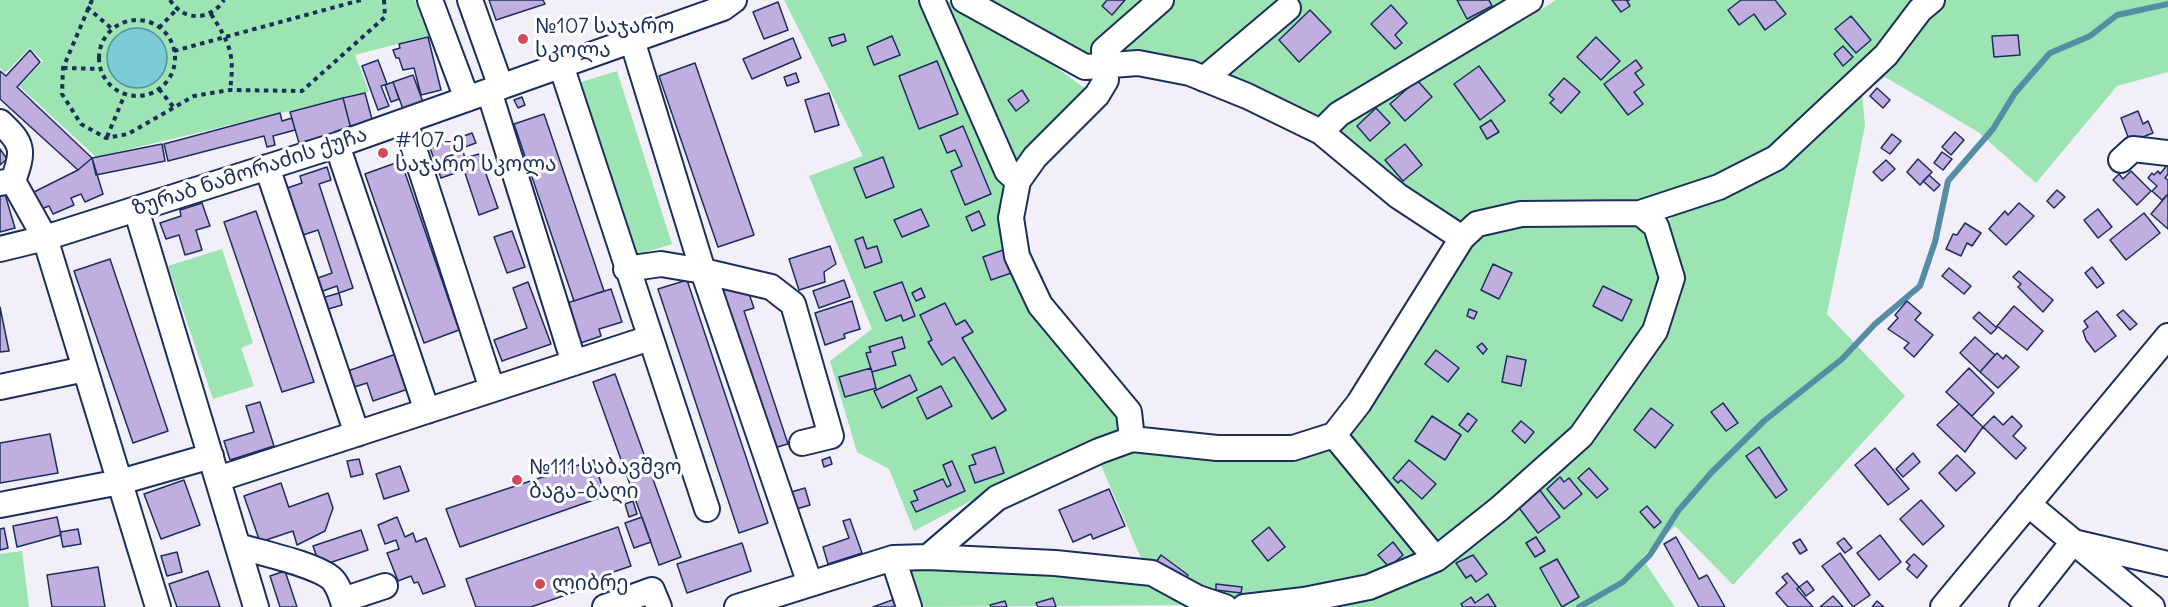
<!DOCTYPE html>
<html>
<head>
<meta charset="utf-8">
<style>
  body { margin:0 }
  canvas { display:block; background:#f2eff9 }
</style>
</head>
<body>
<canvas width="2168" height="607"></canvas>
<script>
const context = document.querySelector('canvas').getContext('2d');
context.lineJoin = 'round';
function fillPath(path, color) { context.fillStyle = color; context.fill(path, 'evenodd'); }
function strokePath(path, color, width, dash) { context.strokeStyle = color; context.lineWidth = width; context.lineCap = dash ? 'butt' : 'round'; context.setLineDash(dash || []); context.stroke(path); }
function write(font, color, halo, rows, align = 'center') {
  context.font = font + ' Delius,"Noto Sans Georgian",sans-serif'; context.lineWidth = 6; context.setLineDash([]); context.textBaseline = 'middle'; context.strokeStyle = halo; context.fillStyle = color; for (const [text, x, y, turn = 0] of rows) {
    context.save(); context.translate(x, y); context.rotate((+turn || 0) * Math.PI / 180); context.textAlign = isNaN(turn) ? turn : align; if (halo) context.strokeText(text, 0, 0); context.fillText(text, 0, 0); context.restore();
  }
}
const green = new Path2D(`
  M0,0H415L428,36L355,55L369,92L96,157L19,86L43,61L30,48L5,73L0,68Z
  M784,0H918L1008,189L1014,260L1124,416L1121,435L997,487L914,531L889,469L857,452L830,361L872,329L809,176L863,156Z
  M937,0C973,0 1057,69 1089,91L1012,168Z
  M984,0H1154L1099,56L1080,54Z
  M1167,0H1516L1315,119L1111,57Z
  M1556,0H1920L1875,58L1770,155L1657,200L1594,205H1519L1473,211L1461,220L1432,210L1344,140L1337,127L1467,45L1525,20Z
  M1946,0H2168V72L2117,86L2036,183L1978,132L1885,77L1862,94L1865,126L1827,314L1905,396L1733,585L1675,526L1642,558L1675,607H1303L1375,589L1586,443L1670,321L1667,224L1675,213L1782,164L1891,63Z
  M617,71L672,244L627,258L572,85Z
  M1607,223L1636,225L1652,238L1666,280L1650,328L1569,436L1437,547L1343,438L1481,230Z
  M222,249L253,343L241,348L254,386L213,399L168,266Z
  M1330,444L1424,555L1320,594L1236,597L1192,589L1145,567L1099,461L1139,449Z
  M22,551L29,607H0V554Z
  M901,565L1144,576L1182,593L1181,605L913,607Z`);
const water = new Path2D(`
  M107 58a30 30 0 1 1 60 0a30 30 0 1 1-60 0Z`);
const stream = new Path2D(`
  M1579,607L1623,582L1650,555L1678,511L1711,473L1764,421L1842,359L1875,324L1920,286L1935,242L1948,181L1993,129L2015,93L2050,53L2090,36L2117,15L2168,4`);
const building = new Path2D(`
  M489,0H543L545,4L496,20Z
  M1107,0H1125L1112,15L1102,6Z
  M1457,0H1489L1492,6L1467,19Z
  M1612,0H1629L1627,1L1630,6L1621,12Z
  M1741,0H1775L1786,14L1765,30L1754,14L1739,25L1728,10Z
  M778,2L788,30L764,39L753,12Z
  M1391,5L1407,23L1395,35L1402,43L1395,49L1371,24Z
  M1310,10L1331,32L1299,62L1279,40Z
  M1851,16L1871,40L1856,53L1835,29Z
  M844,34L846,41L832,46L829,38Z
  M2018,35L2020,55L1994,57L1992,36Z
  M892,36L900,55L874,65L867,47Z
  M428,37L441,90L421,95L414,68L403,70L399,58H396L393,50L400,48L399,44Z
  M1596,37L1620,61L1601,80L1577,57Z
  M793,38L801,58L752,79L743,59Z
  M1843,46L1853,57L1843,66L1834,54Z
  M30,50L40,62L17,87L92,158L78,170L0,99V71L6,76Z
  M378,60L387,84L381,86L389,106L378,110L362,66Z
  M1636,60L1642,68L1635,73L1644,85L1634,92L1643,104L1628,115L1604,84Z
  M937,61L958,114L919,129L899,76Z
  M695,63L754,235L718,247L659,76Z
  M1479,66L1505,101L1480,120L1454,84Z
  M796,73L799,82L787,86L784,77Z
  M413,75L423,102L403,109L393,82Z
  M1564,78L1580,92L1561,113L1550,103L1554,99L1549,95Z
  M1417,80L1432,97L1405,121L1390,104Z
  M393,82L399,99L391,102L385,85Z
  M1877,88L1890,100L1883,108L1870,96Z
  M1022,90L1029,101L1016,111L1008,100Z
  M365,93L373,123L351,129L343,98Z
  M829,93L839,125L815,132L805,100Z
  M522,97L525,105L518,108L514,100Z
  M343,98L351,129L299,143L290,112Z
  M1376,108L1390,123L1370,141L1357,126Z
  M2138,111L2143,124L2148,121L2153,133L2130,142L2121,118Z
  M280,113L282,121L292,118L295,130L273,136L275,145L267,147L264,136L168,161L164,144Z
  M544,114L604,291L574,301L514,124Z
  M1491,120L1499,132L1487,139L1480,127Z
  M963,126L991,194L965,205L951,171L962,166L955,150L947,153L940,136Z
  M1955,132L1964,140L1951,155L1942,147Z
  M472,133L476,143L462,148L465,158L479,154L498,208L479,215L464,170L441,178L430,148Z
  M1892,134L1901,141L1890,154L1881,148Z
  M162,144L165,161L96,175L92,158Z
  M1405,144L1422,165L1403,181L1385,160Z
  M0,149L7,159L0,165Z
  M1942,152L1952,159L1943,170L1934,163Z
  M883,157L894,187L866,198L854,168Z
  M92,158L103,194L85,202L81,194L71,198L74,205L53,214L49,206L36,211L28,195L78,170Z
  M1918,159L1932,172L1920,185L1907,172Z
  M1886,160L1895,169L1882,181L1873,172Z
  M401,161L459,330L424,343L365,174Z
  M2168,164V174L2165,178L2168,180V194L2162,200L2152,191L2157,186L2148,178L2152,173L2154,175L2158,171L2160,174Z
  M327,167L331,180L319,184L353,288L339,293L337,286L320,292L315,279L332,273L318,230L300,236L284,189L302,183L300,176Z
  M2131,171L2151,191L2137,205L2113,180L2119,174L2123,179Z
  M1929,175L1940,185L1934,191L1923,181Z
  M2057,190L2065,197L2054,208L2047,201Z
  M4,191L15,228L0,232V193Z
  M2168,194V229L2151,214Z
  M202,203L210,226L196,230L202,250L185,255L179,235L166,239L160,223L181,216L180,210Z
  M2019,203L2034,216L2006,245L1989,229L2005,211L2008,215Z
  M921,209L929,226L902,237L894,220Z
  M2098,209L2112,227L2098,238L2084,220Z
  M256,211L314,382L282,392L224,222Z
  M979,211L985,225L972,231L966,217Z
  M2144,213L2160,233L2126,260L2110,240Z
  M1965,223L1981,233L1972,246L1967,243L1961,256L1946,249L1953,234L1957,235Z
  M512,231L525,267L507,273L494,237Z
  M863,237L867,249L877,246L882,262L865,268L855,240Z
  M830,246L836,264L824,272L825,282L799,290L789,259Z
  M1009,248L1017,271L991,280L983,257Z
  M110,259L168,431L133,443L74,271Z
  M1493,264L1512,273L1499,299L1481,290Z
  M2092,267L2104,283L2097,288L2085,273Z
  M1949,268L1971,286L1964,294L1942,276Z
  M2019,271L2053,300L2043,312L2018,287L2021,284L2013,277Z
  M687,280L768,523L739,533L658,289Z
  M844,280L850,297L819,308L813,291Z
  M528,282L551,344L502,361L494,340L527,328L513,288Z
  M735,282L747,288L754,308L744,311L788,444L770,449L717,288Z
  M902,282L915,316L903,321L901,315L886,321L874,292Z
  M1603,286L1632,300L1622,321L1593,306Z
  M921,288L925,297L916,301L912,293Z
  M611,289L622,322L599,329L601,336L575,345L561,305Z
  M339,293L342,305L325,310L322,298Z
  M852,301L860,329L844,334L845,338L825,345L815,313Z
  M1907,301L1921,313L1915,320L1933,335L1914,357L1904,348L1909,343L1888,329L1898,318L1895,315Z
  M945,303L956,325L965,320L973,332L962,338L1006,410L992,419L954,357L942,365L928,342L932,340L920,315Z
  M2014,306L2043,331L2027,350L1997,326Z
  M0,307L9,351L0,352Z
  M1469,309L1477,312L1474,319L1467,316Z
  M2123,310L2137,324L2130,330L2117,315Z
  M2097,311L2116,336L2095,352L2086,340L2083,331L2088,327L2084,321Z
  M1979,312L1997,328L1991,334L1973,318Z
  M902,337L905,348L892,352L896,365L872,372L866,353L871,352L869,347Z
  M1975,337L1995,355L1980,372L1960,353Z
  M1482,343L1487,349L1483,354L1477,347Z
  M1436,350L1459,368L1448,382L1425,364Z
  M1997,353L2003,359L2006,355L2019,367L1998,388L1980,372Z
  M396,354L408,389L373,401L367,383L351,388L345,372Z
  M1507,356L1526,360L1521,386L1502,382Z
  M871,368L876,388L845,397L839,377Z
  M1969,368L1994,393L1972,416L1946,392Z
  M615,374L681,557L659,565L593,382Z
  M910,375L917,390L882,408L874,391Z
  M941,386L952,406L927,419L917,398Z
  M260,402L274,446L230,460L224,441L254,432L246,406Z
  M1723,403L1738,423L1726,431L1711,412Z
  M1959,404L1983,427L1965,452L1937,425Z
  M1651,408L1673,425L1655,448L1634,430Z
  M1468,413L1477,420L1468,432L1459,425Z
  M1432,416L1461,435L1445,460L1415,441Z
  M1994,416L2003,425L2012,416L2022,426L2013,436L2026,448L2016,459L1983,427Z
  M1521,421L1534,432L1525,443L1512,431Z
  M50,434L58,473L0,483V443Z
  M995,447L1004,473L975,483L969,466L976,464L972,455Z
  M1759,447L1787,490L1776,498L1746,456Z
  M1875,448L1909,489L1888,505L1855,465Z
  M1913,453L1920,462L1903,477L1896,469Z
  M1957,455L1975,473L1956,491L1939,473Z
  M830,457L832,464L824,467L822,460Z
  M359,459L363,474L351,477L347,461Z
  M594,460L605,496L460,547L446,509Z
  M1409,460L1436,484L1422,499L1401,480L1398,483L1393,478Z
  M952,461L965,491L916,512L911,502L918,500L914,491L943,479L947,487L951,485L943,465Z
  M400,466L409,491L384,499L376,474Z
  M1589,468L1608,489L1597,498L1578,478Z
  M1560,477L1564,482L1569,478L1582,494L1564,509L1547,489Z
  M184,480L200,525L161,539L144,494Z
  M281,483L289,507L328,493L333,508L325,531L297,545L293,531L260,542L244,496Z
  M805,488L810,505L793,510L788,493Z
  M1109,489L1125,526L1093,539L1091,534L1073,542L1059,510Z
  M1539,489L1560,517L1538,533L1517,505Z
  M1921,500L1944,526L1923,545L1900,519Z
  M633,501L637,514L629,517L625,504Z
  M1647,506L1661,522L1654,528L1640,512Z
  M57,517L61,535L17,547L13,526Z
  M397,517L405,537L413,533L416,542L426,538L445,586L423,594L418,582L414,583L411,576L398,581L387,553L399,549L396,540L385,544L378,525Z
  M642,517L651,542L634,548L625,523Z
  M850,519L862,553L828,564L823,547L849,538L843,521Z
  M618,527L631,566L587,581L589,587L531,607H476L466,579Z
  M1269,527L1285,547L1268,561L1252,541Z
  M4,528L8,548L0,550V529Z
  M78,529L81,544L63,547L60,532Z
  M361,530L368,550L320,566L313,546Z
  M1880,535L1901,562L1879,580L1857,553Z
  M1536,537L1545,551L1535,557L1526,543Z
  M1676,537L1699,579L1707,575L1725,607H1699L1664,544Z
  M1844,538L1852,548L1845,553L1837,543Z
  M1800,539L1807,550L1800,554L1793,543Z
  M1393,542L1403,555L1389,567L1378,555Z
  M742,543L751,571L687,593L677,564Z
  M177,552L182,572L167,576L161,556Z
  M1840,553L1870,595L1853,607L1822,566Z
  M1914,554L1927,566L1917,578L1907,569L1910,565L1906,562Z
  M1161,555L1188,575L1185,581L1154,565Z
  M1473,555L1487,574L1476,582L1471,575L1466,578L1456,563Z
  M1557,559L1579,597L1562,607L1540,568Z
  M98,567L105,607H52L47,575Z
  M208,571L220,607H177L169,584Z
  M285,571L297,607H280L270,576Z
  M1787,573L1799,587L1797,589L1813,607H1788L1776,593L1787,583L1782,577Z
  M1807,581L1814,590L1806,596L1799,587Z
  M1216,584L1242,587L1241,593L1216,590Z
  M1488,594L1496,607H1463L1461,604L1471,597L1475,603Z
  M1833,596L1843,607H1820Z
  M1053,598L1056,607H1038L1036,603Z
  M895,599L897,607H873Z
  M1005,601L1007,607H991L990,605Z
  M1877,601L1884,607H1872Z`);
const path = new Path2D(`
  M92,0L63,68L62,94L81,124L106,138L128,134L194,96L230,90L302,91L385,17L384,0
  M170,0C184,22 210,21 224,0
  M87,7L112,29
  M211,14C230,44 235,54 230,90
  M99 58a38 38 0 1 1 76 0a38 38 0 1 1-76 0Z
  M159,28L177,9
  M174,51L361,0
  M63,68L100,69
  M159,89L175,109
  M107,137L125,94`);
const minor = new Path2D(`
  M430,0L467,99
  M470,0L501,87
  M932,0L1007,171L1018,181
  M964,0L1085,67L1138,63L1190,73L1247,96L1321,132L1398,196L1462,238
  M632,40L703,271L810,584
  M561,65L707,509
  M1204,79L1288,8
  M489,91L574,363
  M405,121L492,389
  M0,122C24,144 24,151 13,181
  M1321,132L1339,114L1530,0
  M337,145L427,411
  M2121,160L2133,149L2168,153
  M267,167L357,434
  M0,183L13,181L45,238L158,607
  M136,209L256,607
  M0,249L45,238L337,145L723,8L734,0
  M626,269L661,264L703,271L771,287L793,304L831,436L802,443
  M0,387L85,369
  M1334,435L1436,559
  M1132,439L1129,412L1040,305L1017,256L1011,218L1018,181L1035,157L1097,95L1106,80L1104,50L1161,0
  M218,479L650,338
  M2028,504L2152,607
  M0,505L120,482L211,456
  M238,546C261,553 314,564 331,578C339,585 341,597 345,607
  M928,557L997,498L1099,451L1132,439L1217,448H1293L1334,435L1359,403L1462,238L1477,224L1521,214L1640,213L1719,187L1776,158L1886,55L1920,10L1932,0
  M893,558L909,607
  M343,600L385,586
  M605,607L652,590L659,607
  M737,607L893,558L928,557L1055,563L1152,573L1198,598L1225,607
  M1244,607L1304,600L1369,587L1436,559L1499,509L1581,436L1655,331L1672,278L1656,226L1640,213
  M1943,607L2168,336
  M2022,607L2073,542L2168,564`);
const markers = [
  [523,39,6,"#d1495b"],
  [383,153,6,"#d1495b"],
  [517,480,6,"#d1495b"],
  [540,584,6,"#d1495b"]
];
const poiNames = [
  ["№107 საჯარო",535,27],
  ["სკოლა",535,51],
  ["#107-ე",395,141],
  ["საჯარო სკოლა",395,165],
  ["№111 საბავშვო",529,468],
  ["ბაგა-ბაღი",529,492],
  ["ლიბრე",552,584]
];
const streetNames = [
  ["ზურაბ ნამორაძის ქუჩა",250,172,-18]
];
fillPath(green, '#9ce4b2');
fillPath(water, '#7bcbd5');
strokePath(water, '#558da5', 1.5);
strokePath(stream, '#558da5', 6);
fillPath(building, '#bfaedf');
strokePath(building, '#1b2f5e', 1.5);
strokePath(minor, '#1b2f5e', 28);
strokePath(path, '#1b2f5e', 4, [4.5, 4.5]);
strokePath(minor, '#fff', 24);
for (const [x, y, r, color] of markers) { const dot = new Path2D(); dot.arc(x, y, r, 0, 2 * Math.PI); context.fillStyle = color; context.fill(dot); strokePath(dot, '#fff', 2); }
write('21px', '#1b2f5e', '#fff', poiNames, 'left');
write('21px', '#1b2f5e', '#fff', streetNames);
</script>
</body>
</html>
